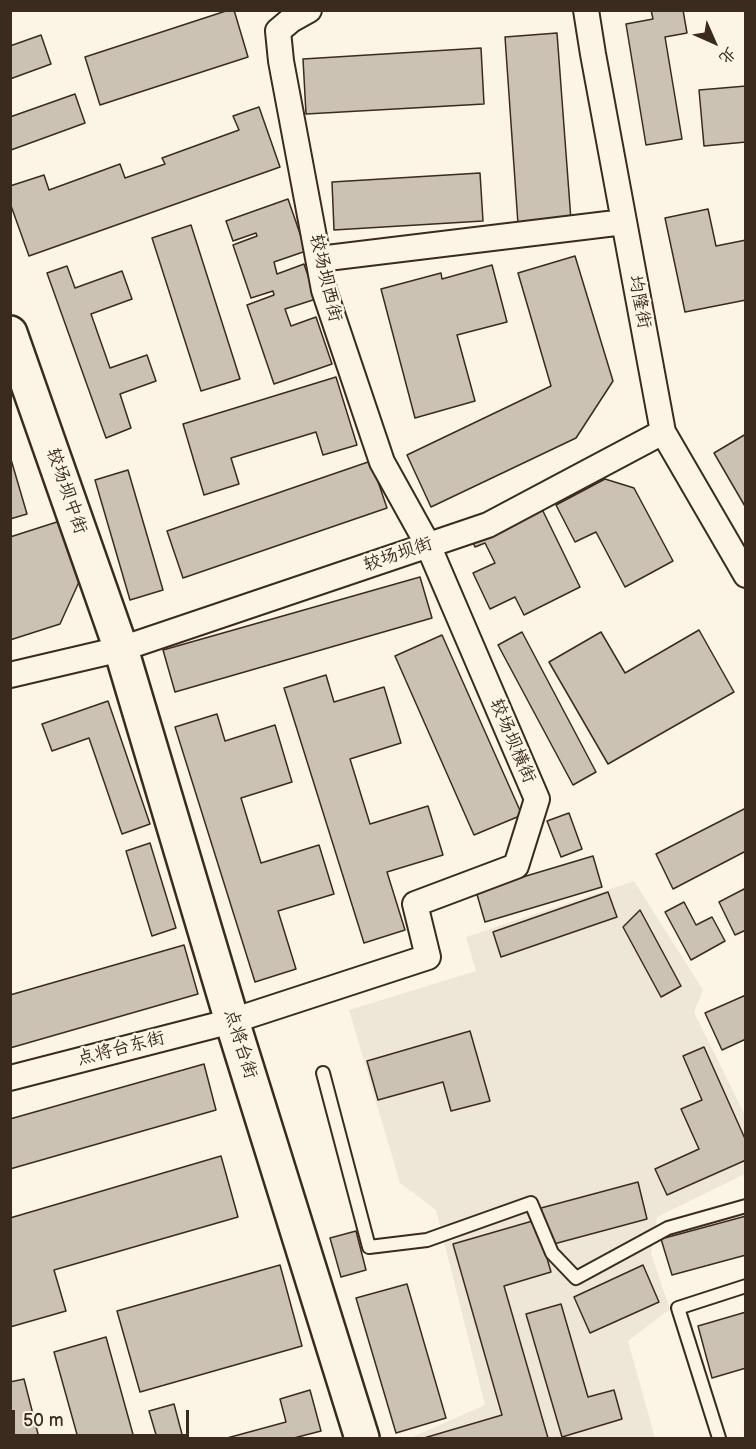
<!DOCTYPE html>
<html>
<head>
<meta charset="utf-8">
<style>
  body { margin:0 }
  #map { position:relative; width:756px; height:1449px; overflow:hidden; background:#fcf5e5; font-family:"Balsamiq Sans","LXGW WenKai TC",sans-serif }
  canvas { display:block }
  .frame { position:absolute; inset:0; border:12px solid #3b2a1e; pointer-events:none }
  .north { position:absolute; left:684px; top:12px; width:60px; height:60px; -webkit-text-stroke:4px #fcf5e5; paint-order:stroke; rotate:135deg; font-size:16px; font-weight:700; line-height:24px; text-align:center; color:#3b2a1e }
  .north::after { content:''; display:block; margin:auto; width:21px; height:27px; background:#3b2a1e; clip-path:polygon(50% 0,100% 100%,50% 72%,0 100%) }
  .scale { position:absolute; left:12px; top:1410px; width:177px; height:27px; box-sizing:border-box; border:3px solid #3b2a1e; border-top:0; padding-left:8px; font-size:18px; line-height:21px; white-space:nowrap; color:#3b2a1e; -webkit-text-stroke:4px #fcf5e5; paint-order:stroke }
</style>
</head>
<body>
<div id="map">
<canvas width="756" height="1449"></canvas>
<div class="frame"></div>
<div class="north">北</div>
<div class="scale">50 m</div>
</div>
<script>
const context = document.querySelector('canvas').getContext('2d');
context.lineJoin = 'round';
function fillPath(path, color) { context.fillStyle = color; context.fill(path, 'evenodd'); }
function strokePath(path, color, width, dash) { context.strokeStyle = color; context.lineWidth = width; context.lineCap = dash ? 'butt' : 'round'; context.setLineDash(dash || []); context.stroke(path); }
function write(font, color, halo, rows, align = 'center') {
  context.font = font + ' "Balsamiq Sans","LXGW WenKai TC",sans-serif'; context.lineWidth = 5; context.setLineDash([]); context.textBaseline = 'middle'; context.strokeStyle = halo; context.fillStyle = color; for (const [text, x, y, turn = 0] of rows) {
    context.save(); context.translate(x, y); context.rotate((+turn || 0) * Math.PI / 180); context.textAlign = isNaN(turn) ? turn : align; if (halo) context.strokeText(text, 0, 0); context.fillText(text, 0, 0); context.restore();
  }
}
const built = new Path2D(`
  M634,881L703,990L694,1012L746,1117L745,1174L657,1217L651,1254L670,1309L628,1341L655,1438H410L485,1405L436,1210L400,1183L349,1010L476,971L466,937Z`);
const building = new Path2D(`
  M229,10H234L248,57L100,105L85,57Z
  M651,10H683L687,33L665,37L682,139L646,145L626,24L653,19Z
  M557,33L571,220L518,224L505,37Z
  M41,35L51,64L10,79V46Z
  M481,48L484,104L306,114L303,59Z
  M746,86V142L704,146L699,90Z
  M75,94L85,123L11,150L10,117Z
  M259,107L280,167L29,256L10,203V186L44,175L49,190L120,164L125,178L165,164L162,158L239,130L233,116Z
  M480,173L483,221L334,230L332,182Z
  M288,199L306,251L274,262L277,274L304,264L316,299L285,309L291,326L316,317L332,364L274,384L247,305L274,295L273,291L251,298L233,245L257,236L256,233L233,241L226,221Z
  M708,209L716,246L746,240V300L685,312L665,218Z
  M191,225L240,379L201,391L152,238Z
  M575,256L613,381L576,438L431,507L407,455L551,386L518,273Z
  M492,265L507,322L457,335L475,401L415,418L381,289L441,273L442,279Z
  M67,266L75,288L122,271L132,299L91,314L110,368L147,355L156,381L120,394L131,428L106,438L47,273Z
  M336,377L357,445L323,455L316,432L231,458L239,484L204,495L183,424Z
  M746,434V508L714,453Z
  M10,456L27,514L10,519Z
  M371,461L387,508L183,578L167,531Z
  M128,470L163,590L130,600L95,480Z
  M605,479L634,488L673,561L625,587L596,532L575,542L556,505Z
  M540,505L580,587L524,615L515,597L490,609L473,573L495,563L485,543L475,547L471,538Z
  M60,521L79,582L60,624L10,640V537Z
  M420,577L432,618L175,692L163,650Z
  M699,630L734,692L608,764L549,662L601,632L625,673Z
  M522,632L596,772L573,785L498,645Z
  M442,635L522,815L474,835L395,656Z
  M326,675L334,702L384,687L401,743L350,759L370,824L428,806L443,855L387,872L405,930L364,943L284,688Z
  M108,701L150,824L122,834L89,738L52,751L42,724Z
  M217,714L225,741L275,725L292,782L241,798L261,863L319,845L334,894L278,911L296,969L255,982L175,727Z
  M746,808V851L673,889L656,854Z
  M569,813L582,849L561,857L547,821Z
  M150,843L176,928L152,936L126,851Z
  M593,856L602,887L485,922L476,891Z
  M746,888V930L735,935L719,902Z
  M608,892L617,917L501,957L493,932Z
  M684,902L696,925L712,917L725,941L691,960L665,912Z
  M640,910L681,986L661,997L623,927Z
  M184,945L198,994L10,1048V995Z
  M746,995V1039L722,1050L705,1013Z
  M470,1031L490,1101L451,1111L443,1082L378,1100L367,1061Z
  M704,1047L746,1141V1160L667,1195L655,1169L699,1149L681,1109L702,1100L683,1056Z
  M204,1064L216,1110L10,1169V1119Z
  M221,1156L238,1217L54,1270L66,1311L10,1327V1218Z
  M638,1182L647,1219L550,1245L541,1208Z
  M746,1216V1255L672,1275L661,1239Z
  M536,1220L551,1272L504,1286L548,1438H424L502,1415L453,1244Z
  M356,1231L366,1270L341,1277L330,1238Z
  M280,1265L302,1346L140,1392L117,1311Z
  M643,1265L659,1302L590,1333L574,1297Z
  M407,1284L446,1418L396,1433L356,1298Z
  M561,1304L588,1397L614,1390L622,1419L562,1437L526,1314Z
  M746,1312V1368L712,1378L698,1326Z
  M106,1337L134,1438H78L54,1352Z
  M24,1379L39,1438H14L10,1424V1382Z
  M310,1390L321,1431L294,1438H227L286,1422L280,1399Z
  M174,1404L183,1438H157L149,1411Z`);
const lane = new Path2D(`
  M323,1073L369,1247L427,1240L531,1203L552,1253L576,1278L668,1228L746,1206
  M719,1438L678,1308L746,1286`);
const street = new Path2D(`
  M586,10L593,54L663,432L746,575
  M319,259L624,222
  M10,675L121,649L488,525L663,432
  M10,1078L232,1021L428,957L415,904L516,866L537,799L428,545L382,462L324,290L281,61L278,31L291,20L309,10`);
const secondary = new Path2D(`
  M10,333L121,649L232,1021L362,1438`);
const streetNames = [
  ["较场坝西街",325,278,77],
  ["均隆街",639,302,79],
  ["较场坝中街",66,491,71],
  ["较场坝街",398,555,-19],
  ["较场坝横街",512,741,67],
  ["点将台街",240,1044,73],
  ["点将台东街",121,1049,-14]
];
fillPath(built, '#eee6d6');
fillPath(building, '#ccc2b3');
strokePath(building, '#3b2a1e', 1.5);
strokePath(lane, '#3b2a1e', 16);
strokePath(street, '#3b2a1e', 28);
strokePath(secondary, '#3b2a1e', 38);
strokePath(lane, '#fcf5e5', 12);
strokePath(street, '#fcf5e5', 24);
strokePath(secondary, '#fcf5e5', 33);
write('18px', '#3b2a1e', '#fcf5e5', streetNames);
</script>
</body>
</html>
